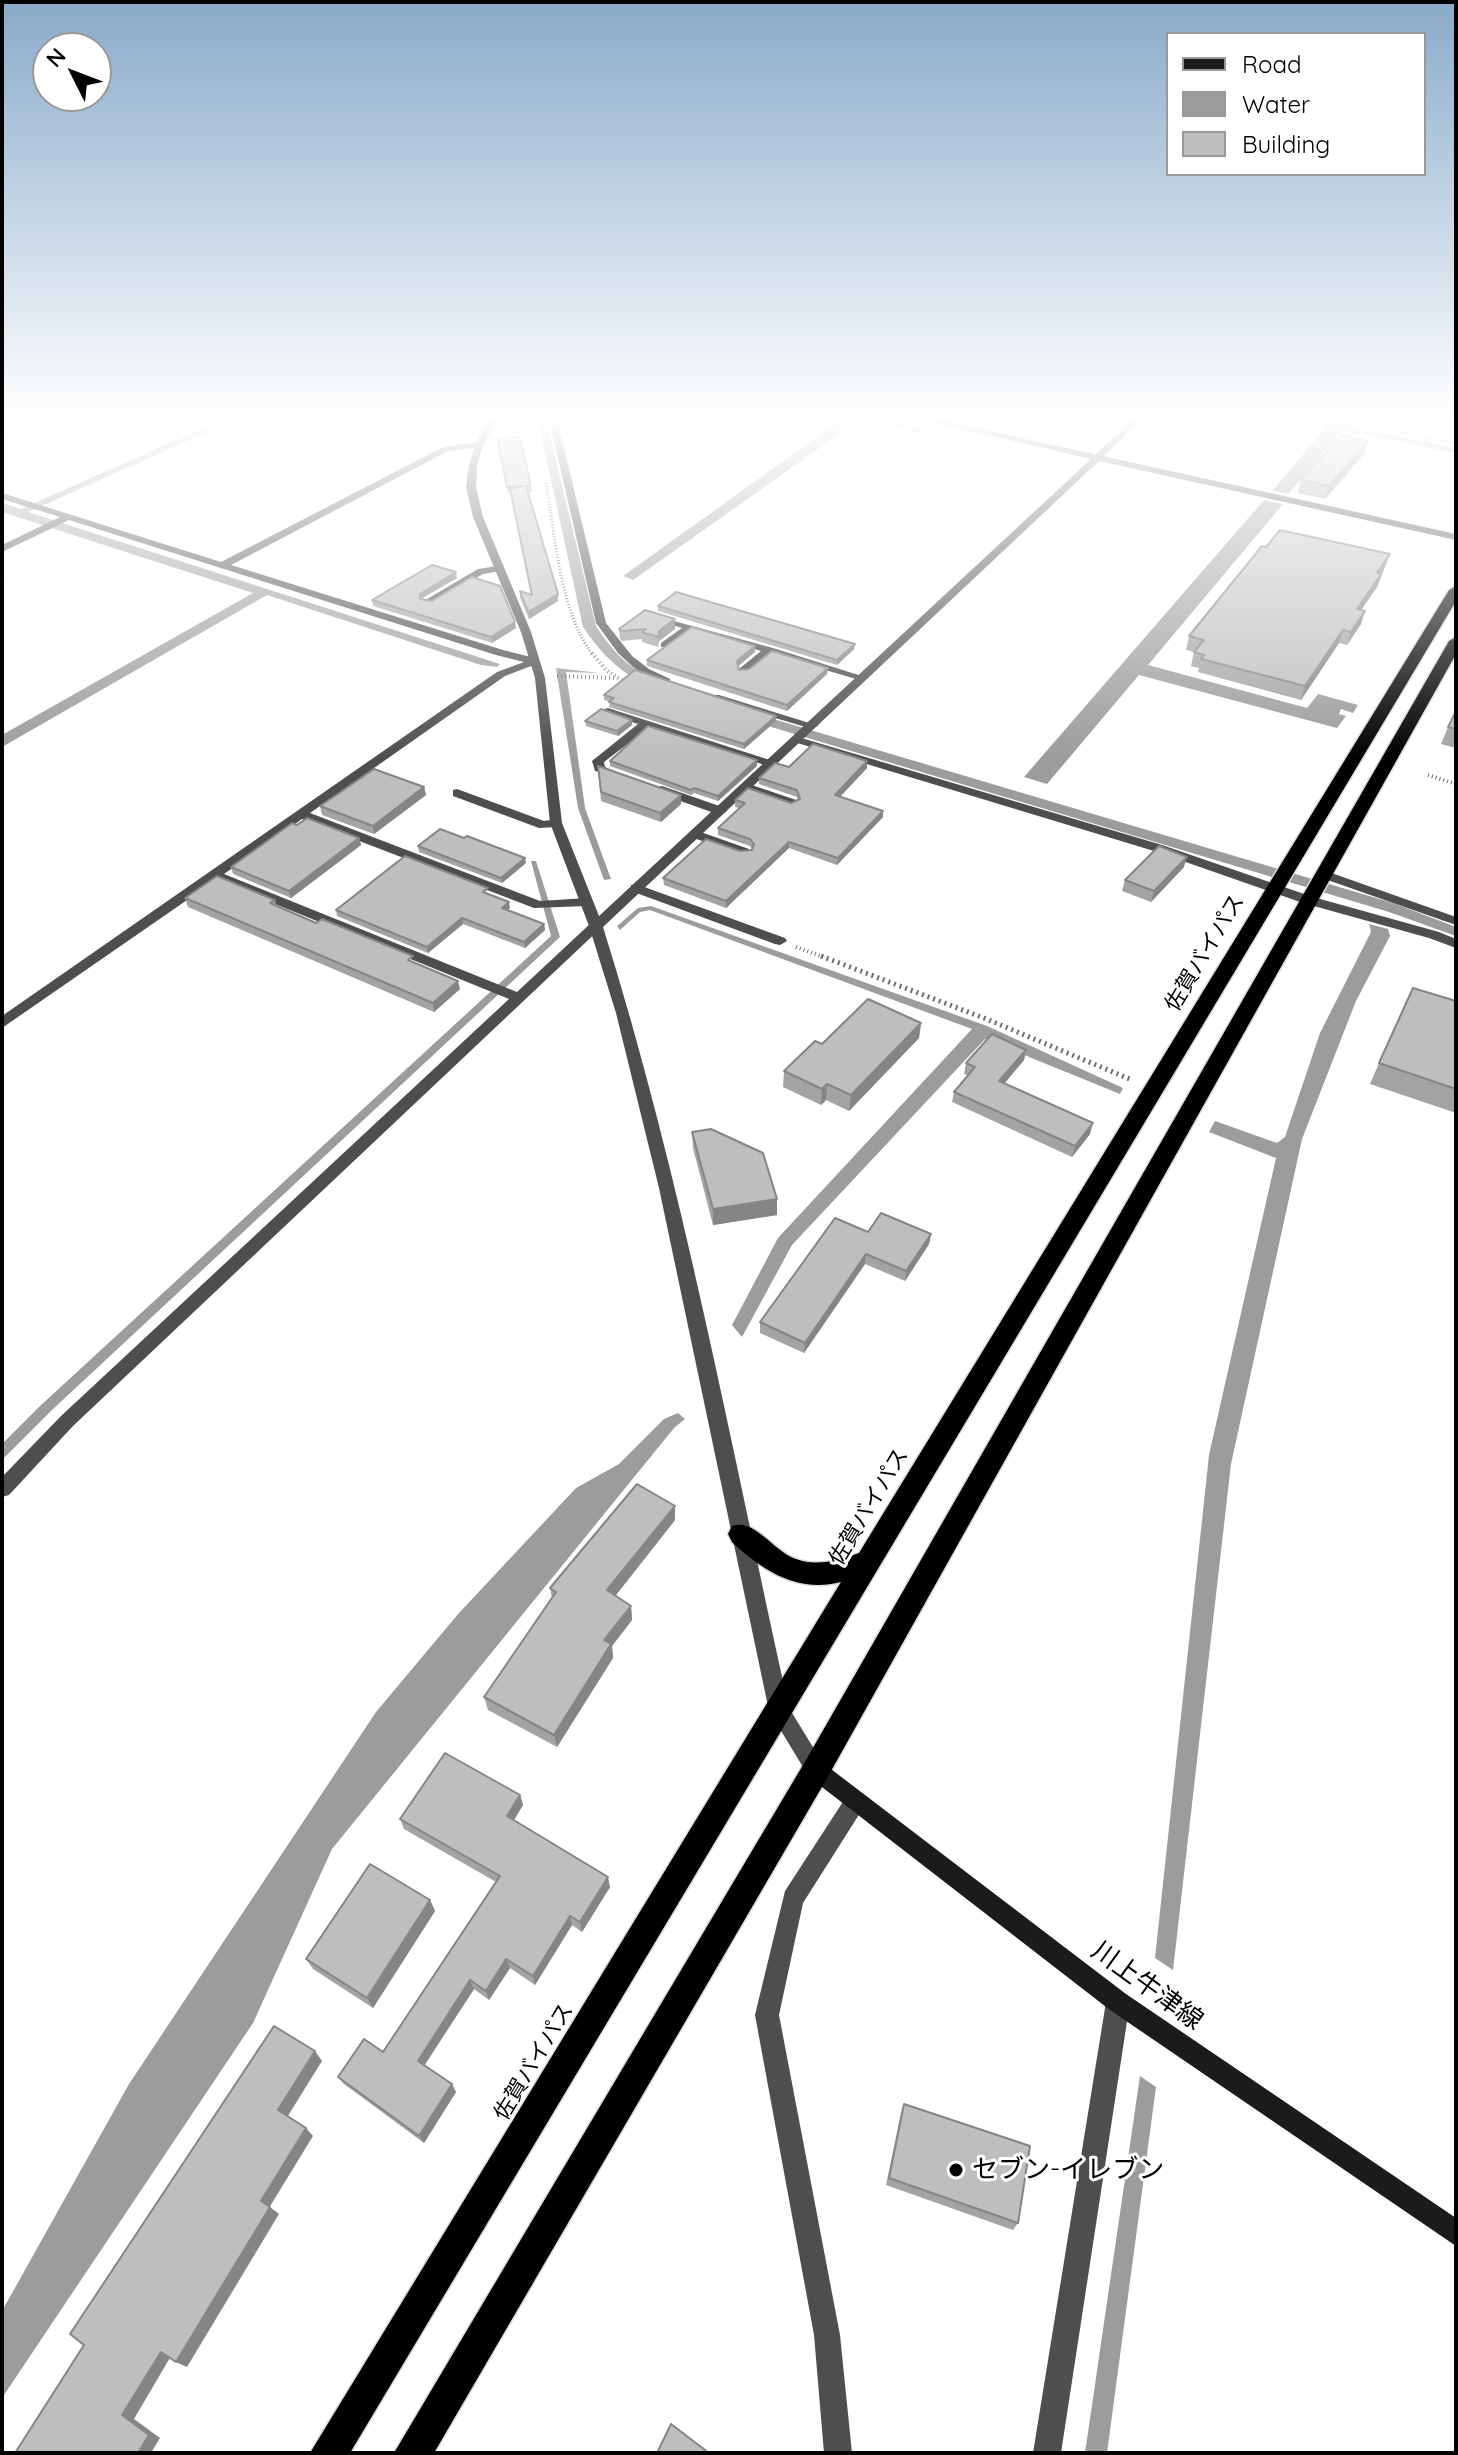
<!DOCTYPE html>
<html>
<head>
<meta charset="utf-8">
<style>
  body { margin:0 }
  #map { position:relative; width:1458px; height:2455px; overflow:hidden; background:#fff; font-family:Quicksand,sans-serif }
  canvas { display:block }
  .frame { position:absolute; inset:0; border:4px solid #000; pointer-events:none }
  .legend { position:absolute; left:1166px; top:32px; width:260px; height:144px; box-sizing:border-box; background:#fff; border:2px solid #999; margin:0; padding:10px 14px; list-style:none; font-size:24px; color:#000 }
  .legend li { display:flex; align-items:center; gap:16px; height:40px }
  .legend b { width:40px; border:2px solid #999 }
  .north { position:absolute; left:32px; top:32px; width:80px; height:80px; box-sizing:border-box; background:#fff; border:2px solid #999; border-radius:50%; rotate:312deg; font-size:22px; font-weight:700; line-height:32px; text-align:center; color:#000 }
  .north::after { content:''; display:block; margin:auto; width:28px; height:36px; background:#000; clip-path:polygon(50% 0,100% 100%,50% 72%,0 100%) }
</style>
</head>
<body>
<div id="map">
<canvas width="1458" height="2455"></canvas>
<div class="frame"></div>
<ul class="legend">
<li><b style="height:10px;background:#1b1b1b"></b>Road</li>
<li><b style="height:22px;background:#9c9c9c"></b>Water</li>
<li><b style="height:22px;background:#bebebe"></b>Building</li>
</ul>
<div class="north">N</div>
</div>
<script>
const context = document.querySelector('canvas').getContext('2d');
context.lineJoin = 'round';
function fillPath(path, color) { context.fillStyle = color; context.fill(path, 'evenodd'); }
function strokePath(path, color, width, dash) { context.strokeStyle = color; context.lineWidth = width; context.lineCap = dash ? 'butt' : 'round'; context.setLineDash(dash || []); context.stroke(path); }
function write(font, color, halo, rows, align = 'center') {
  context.font = font + ' Quicksand,"Noto Sans JP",sans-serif'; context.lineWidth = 6; context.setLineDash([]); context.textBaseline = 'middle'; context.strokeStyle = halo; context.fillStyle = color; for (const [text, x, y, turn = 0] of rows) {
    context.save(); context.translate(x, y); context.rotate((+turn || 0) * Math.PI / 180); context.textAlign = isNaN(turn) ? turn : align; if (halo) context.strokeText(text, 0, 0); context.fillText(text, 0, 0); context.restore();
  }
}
const water = new Path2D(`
  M233,415H246L28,512L500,664L497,667L481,665L267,595L2,747V735L253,593L2,512V503L21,509Z
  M537,415H545L596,626C620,663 639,675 679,691L1393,903L1456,927V936L1389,912L671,697C630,679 609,665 583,627Z
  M848,415H866L633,580L623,576Z
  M1274,415C1304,415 1333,418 1360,429L1456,448V453L1343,430L1288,494L1272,491L1327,426Z
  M1264,500L1283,504L1148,665L1307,708L1318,694L1358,705L1353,713L1341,709L1339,714L1346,716L1337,728L1139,675L1047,784L1024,777Z
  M556,668L600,673L566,672L585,808L611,879L604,880L578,808Z
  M531,861H536L560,937L52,1410L2,1460V1444L40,1406L551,936Z
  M651,906L987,1026L1123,1088L1120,1094L985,1039L792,1245L742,1337L732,1325L778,1238L972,1029L650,910L640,912L620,930L617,926L638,908Z
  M1369,924L1388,929L1390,936L1356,1001L1302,1139L1231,1464L1173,1970L1155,1958L1209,1455L1276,1158L1209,1132L1215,1121L1277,1143L1285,1137L1320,1033L1371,932Z
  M678,1413L685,1419L674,1428L332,1849L253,2023L2,2398V2311L129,2084L376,1712L459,1613L576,1488L619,1464L664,1419Z
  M1140,2076L1156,2087L1107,2453H1085Z`);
const stream = new Path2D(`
  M1347,424L1354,415`);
const pathFar2 = new Path2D(`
  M1316,415L1456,444
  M546,483C555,535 560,613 593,655`);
const pathFar1 = new Path2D(`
  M592,653L606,670L627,684
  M557,676L614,678
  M1428,775L1456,784
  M796,947L826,958`);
const path = new Path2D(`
  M821,956L984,1018L1132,1080`);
const minor = new Path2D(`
  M548,415H556L606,623L632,656L649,669L670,679V683L651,679L633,667L618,653L596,623Z
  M1137,415H1146L1101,459H1095V455Z
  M479,442L483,445L482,447L448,451L231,565L503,650L539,659V663L505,676L310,813L540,901L587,898L593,902L587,906L534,908L302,819L224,874L517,992L591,923H601L603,926L73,1426L9,1495L2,1497V1477L61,1416L509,999L216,880L2,1028V1016L497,672L524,662L496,655L69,520L2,552V545L60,517L2,499V493L221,562L443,447Z
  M498,566L501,567V571L483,574L431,604L422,602L478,569Z
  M652,615L773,648L868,678L863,681L770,654L747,673H739V669L761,651L692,631L669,647H661V643L682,628L652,619Z
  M711,695H719L819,726L809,728L711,699Z
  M608,708L776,762L778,764L768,766L648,728L604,762L605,767L623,775L621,777L595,771L592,761L638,724L604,713V709Z
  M798,737L1162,845L1313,897L1439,932L1456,939V948L1429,938L1303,903L1154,851L794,742L792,740Z
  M746,783L796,800L798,803L792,807L742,790L740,787Z
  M662,786L725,808L727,811L721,815L717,814L658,793V787Z
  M457,789L544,821L556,819L562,823L556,827L539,828L453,796V790Z
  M695,830L749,849L751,852L749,855H741L691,837L689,834Z
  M1323,870L1456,917V925L1319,877L1317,874Z
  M636,884L785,938L787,941L780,945L775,944L631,891V885Z
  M856,1791L864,1794L867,1802L803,1903L779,2015L840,2335L852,2453H824L814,2335L755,2015L785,1891L848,1794Z
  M1118,1990L1126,1994L1130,2002L1061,2453H1033L1106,2002L1110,1994Z`);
const tertiary = new Path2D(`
  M492,415H500L483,445L477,465L476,487L483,517L531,632L545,678L562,823L599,916L1091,459L902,415H917L1456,534V540L1099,461L603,927C683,1182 731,1447 789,1708L827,1770L823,1777L816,1780L809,1777L769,1711L659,1188L616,1013L589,926L550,823L535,678L521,632L473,517L466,487L469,465L475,445Z`);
const secondary = new Path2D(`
  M816,1760L823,1763L1126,1994L1456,2218V2246L1110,2010L809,1777L805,1770L809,1763Z`);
const trunk = new Path2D(`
  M1456,586V601L350,2453H310L841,1582C797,1593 763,1571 732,1542L728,1534L732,1526C755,1518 774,1552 796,1559C816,1567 840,1560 859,1553L1449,590Z
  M1456,637V654L826,1780L434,2453H394L806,1760L1449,641Z`);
const wall = new Path2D(`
  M930,420L929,424L917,433L888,426V422Z
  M497,439L531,486L532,492L528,493L558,601L529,619L520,598V591L531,595L511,494H508Z
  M1368,441L1364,454L1325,499L1298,493L1301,480Z
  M1390,554L1377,587L1361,610V624L1347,645L1339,643L1301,700L1198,672L1199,668L1191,666L1194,652L1186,650L1189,636Z
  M457,578L421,599L516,628L492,643L373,606L372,600Z
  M658,606L854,649L837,665L658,611Z
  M619,629H675L659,641L658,647L642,642V639L622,641L620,639Z
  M755,646V652L738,666L739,670L828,668L827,674L787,711L647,666V660Z
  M604,695L776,716V721L744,749L609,707L610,702L604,700Z
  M1456,711V748L1441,744L1448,727Z
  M585,721L632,725L618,736L586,726Z
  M610,761L757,766L718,801L694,793L691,795L610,766Z
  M598,766L681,804L661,822L601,801Z
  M789,767L867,768L840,797L883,817L837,865L789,848L726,908L664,885L663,878L740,851L752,850L750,846L718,835V828L739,808L735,807V800L791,803L798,800L797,797L759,784V778Z
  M424,787L426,795L374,834L322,815L320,806Z
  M297,825L359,838L361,845L291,898L233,874L231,867Z
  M418,846L526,863L502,883L419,852Z
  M1184,867L1151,902L1122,891L1125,880Z
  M185,898L275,900L276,906L415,963L460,989L434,1012L188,907Z
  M510,908L508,910L544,924L545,930L525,948L463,924L428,953L337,916L336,910Z
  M1456,1001V1113L1370,1084L1379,1063Z
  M921,1023L919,1038L849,1111L826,1100L821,1105L783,1087L784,1071L822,1044Z
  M1026,1050L1024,1060L1004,1084L1090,1134L1072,1157L952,1102L954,1092L968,1075L964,1074L966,1063Z
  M692,1132L777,1199V1215L713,1225L693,1148Z
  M868,1232L931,1234L929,1244L905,1281L865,1264L804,1353L760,1333V1322Z
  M675,1520L615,1596L631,1606L632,1620L612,1646L613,1658L557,1747L488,1710L484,1697L552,1598L550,1588Z
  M520,1795L523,1805L514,1820L610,1887L582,1932L572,1925L535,1985L510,1968L489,2000L474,1989L425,2065L456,2092L424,2143L344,2084L338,2077L383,2052L496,1882L404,1829L400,1819Z
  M430,1900L435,1911L373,2008L313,1969L306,1959Z
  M904,2104L1018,2223L1013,2230L886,2185L901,2113Z`);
const shadedWall = new Path2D(`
  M930,420L929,424L917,433L918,429Z
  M1368,441L1364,454L1325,499L1329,486Z
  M1390,554L1377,587L1353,622L1357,609L1377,573Z
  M456,572L457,578L420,599V594Z
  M558,594V601L529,619L528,612Z
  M1365,611L1361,624L1347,645L1351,632Z
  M675,619V629L659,641L658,647L659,631Z
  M515,622L516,628L492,643L491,637Z
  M1343,630L1339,643L1301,700L1305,686Z
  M855,644L854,649L837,665V660Z
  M755,646V652L737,667V661Z
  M828,668L827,674L787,711V705Z
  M776,716V721L744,749V744Z
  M632,720V725L618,736L617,731Z
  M757,760V766L718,801V796Z
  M867,761V768L835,802V795Z
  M424,787L426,795L374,834L373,826Z
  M681,795V804L661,822L660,813Z
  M883,811V817L837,865L838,858Z
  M359,838L361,845L291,898L289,891Z
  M789,842V848L726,908V901Z
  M1187,857L1184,867L1151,902L1154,891Z
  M525,858L526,863L502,883L501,878Z
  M509,902L510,908L503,914L502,908Z
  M462,918L463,924L428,953L427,947Z
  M544,924L545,930L525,948L524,942Z
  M458,981L460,989L434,1012L433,1003Z
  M921,1023L919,1038L849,1111L851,1095Z
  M1026,1050L1024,1060L997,1092L999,1081Z
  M827,1084L826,1100L821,1105L822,1089Z
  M1093,1123L1090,1134L1072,1157L1075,1146Z
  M777,1199V1215L713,1225V1209Z
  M931,1234L929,1244L905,1281L906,1271Z
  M866,1254L865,1264L804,1353L805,1343Z
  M675,1506V1520L609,1604L607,1590Z
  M631,1606L632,1620L612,1646L613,1658L557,1747L554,1735L604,1640Z
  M520,1795L523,1805L510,1826L507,1816Z
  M608,1877L610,1887L582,1932L580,1922Z
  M430,1900L435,1911L373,2008L367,1998Z
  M570,1916L572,1925L535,1985L533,1976Z
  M506,1959L510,1968L489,2000L486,1991Z
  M470,1980L474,1989L422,2068L418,2061Z
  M315,2051L322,2061L286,2119L278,2110Z
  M452,2084L456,2092L424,2143L419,2136Z
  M306,2128L313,2136L269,2208L261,2201Z
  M270,2207L279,2214L187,2367L176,2362Z
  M161,2352L171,2356L134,2419L160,2438L151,2453H138L122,2415Z`);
const building = new Path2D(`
  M898,415H909L930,420L918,429L888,422Z
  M1342,435L1368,441L1329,486L1301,480Z
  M520,437L531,486H526L558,594L528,612L520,591L532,595L510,489L522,486L507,487L497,439Z
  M1280,530L1390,554L1377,573L1381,574L1357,609L1365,611L1351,632L1343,630L1305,686L1201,659L1204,655L1194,652L1204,640L1189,636L1262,546L1266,547Z
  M432,565L456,572L420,594V599L432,601L472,577L500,586L515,622L491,637L372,600Z
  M676,592L855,644L837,660L658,606Z
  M645,610L675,619L659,631L658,637L642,632L646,629L621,631L619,629Z
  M692,627L755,646L737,661L739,670L749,669L772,651L828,668L787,705L647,660Z
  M635,670L776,716L744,744L609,702L614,698L604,695Z
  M601,709L632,720L617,731L585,721Z
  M1456,711V729L1448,727Z
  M648,726L757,760L718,796L694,788L691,790L610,761Z
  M813,744L867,761L835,795L883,811L838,858L789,842L726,901L663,878L706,839L740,851L752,850L754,844L750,839L718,828L745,803L735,800L748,788L791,803L800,799L797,790L759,778L775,763L789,767Z
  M598,766L681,795L660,813L601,792Z
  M374,769L424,787L373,826L320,806Z
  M307,818L359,838L289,891L231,867L292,823L297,825Z
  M440,829L464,838L467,836L525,858L501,878L418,846Z
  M1159,846L1187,857L1154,891L1125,880Z
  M405,856L488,888L483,892L509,902L502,908L544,924L524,942L462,918L427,947L336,910Z
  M217,876L275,900L270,903L316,923L322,919L413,956L408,960L458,981L433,1003L185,898Z
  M1413,988L1456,1001V1089L1379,1063Z
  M868,999L921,1023L851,1095L827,1084L822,1089L784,1071L815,1041L822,1044Z
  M992,1034L1026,1050L999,1081L1093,1123L1075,1146L954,1092L975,1067L966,1063Z
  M711,1129L763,1153L777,1199L713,1209L692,1132Z
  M881,1213L931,1234L906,1271L866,1254L805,1343L760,1322L835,1218L868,1232Z
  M637,1484L675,1506L607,1590L631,1606L604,1640L611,1644L554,1735L484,1697L556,1592L550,1588Z
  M445,1753L520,1795L507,1816L608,1877L580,1922L570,1916L533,1976L506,1959L486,1991L470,1980L418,2061L452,2084L419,2136L338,2077L364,2039L383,2052L500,1876L400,1819Z
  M370,1864L430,1900L367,1998L306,1959Z
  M274,2026L315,2051L278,2110L306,2128L261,2201L270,2207L176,2362L161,2352L122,2415L149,2435L138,2453H15L84,2345L70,2334Z
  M904,2104L1030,2146L1018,2223L889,2178Z
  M671,2424L709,2453H657Z`);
const markers = [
  [956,2170,8,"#000"]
];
const streetNames = [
  ["佐賀バイパス",1205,953,-59],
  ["佐賀バイパス",869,1507,-59],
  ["佐賀バイパス",534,2062,-59]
];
const nearStreetnames = [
  ["川上牛津線",1147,1986,36]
];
const nearPoinames = [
  ["セブン-イレブン",972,2170]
];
fillPath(water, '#9c9c9c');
strokePath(stream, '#9c9c9c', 5);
strokePath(trunk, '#dbdbdb', 3);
strokePath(pathFar2, '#707070', 3, [1, 2]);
strokePath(pathFar1, '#707070', 4, [1, 3]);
strokePath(path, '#707070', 5, [2, 4]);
fillPath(minor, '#4e4e4e');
fillPath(tertiary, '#4e4e4e');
fillPath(secondary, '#1b1b1b');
fillPath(trunk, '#000');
fillPath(wall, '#a3a3a3');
fillPath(shadedWall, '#858585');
fillPath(building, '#bebebe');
strokePath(building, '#858585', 2);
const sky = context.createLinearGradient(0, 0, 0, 759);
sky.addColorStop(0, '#89aaca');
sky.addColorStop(0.55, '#fff');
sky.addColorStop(1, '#ffffff00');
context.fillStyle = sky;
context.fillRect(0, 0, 1458, 759);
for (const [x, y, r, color] of markers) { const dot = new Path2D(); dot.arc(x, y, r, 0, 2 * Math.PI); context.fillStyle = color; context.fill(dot); strokePath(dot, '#fff', 3); }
write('22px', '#000', '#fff', streetNames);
write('26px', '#000', '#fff', nearStreetnames);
write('26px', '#000', '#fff', nearPoinames, 'left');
</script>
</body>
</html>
